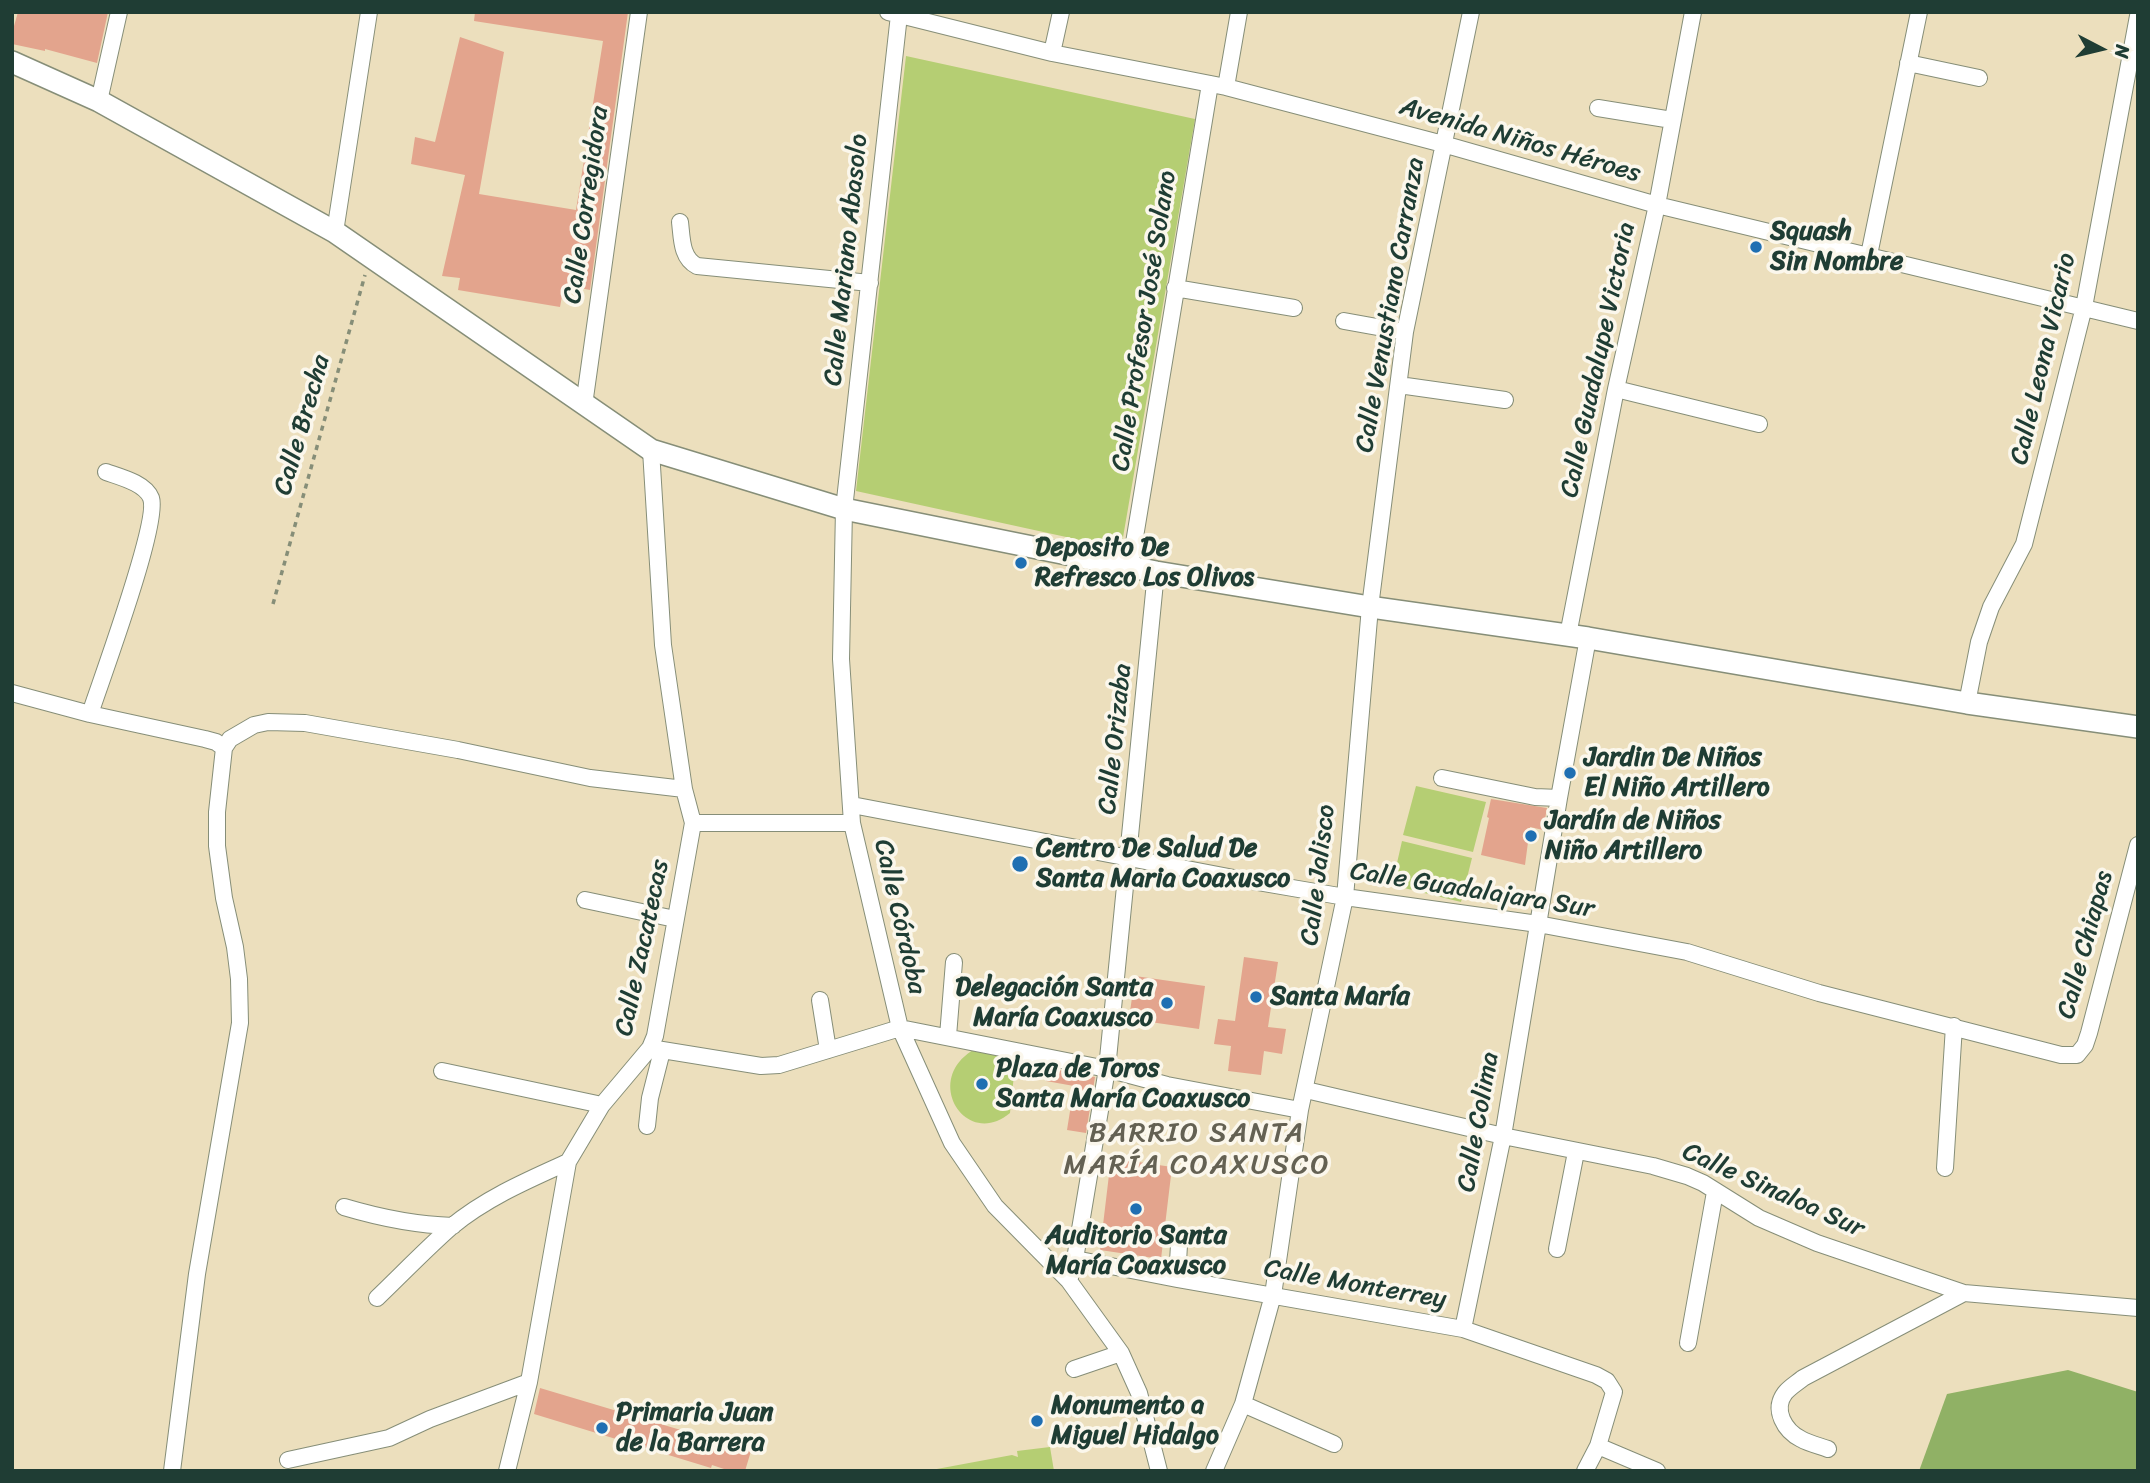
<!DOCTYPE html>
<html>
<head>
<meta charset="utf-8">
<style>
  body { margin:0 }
  #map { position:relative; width:2150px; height:1483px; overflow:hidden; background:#ecdfbd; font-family:Sriracha,sans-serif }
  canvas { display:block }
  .frame { position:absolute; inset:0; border:14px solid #1f3d34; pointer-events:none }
  .north { position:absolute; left:2066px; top:14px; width:70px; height:70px; -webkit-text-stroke:5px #fbf7ec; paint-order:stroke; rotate:97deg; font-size:19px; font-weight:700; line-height:28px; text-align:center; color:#1f3d34 }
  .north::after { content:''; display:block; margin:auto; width:24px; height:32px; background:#1f3d34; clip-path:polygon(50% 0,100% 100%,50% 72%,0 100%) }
</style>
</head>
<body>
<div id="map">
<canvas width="2150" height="1483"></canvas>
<div class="frame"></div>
<div class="north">N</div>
</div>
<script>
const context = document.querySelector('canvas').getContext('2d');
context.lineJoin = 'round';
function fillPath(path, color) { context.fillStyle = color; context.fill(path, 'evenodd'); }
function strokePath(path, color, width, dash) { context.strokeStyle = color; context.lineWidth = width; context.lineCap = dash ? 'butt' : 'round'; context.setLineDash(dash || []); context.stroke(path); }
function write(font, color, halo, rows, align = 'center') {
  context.font = font + ' Sriracha,sans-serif'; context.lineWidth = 7; context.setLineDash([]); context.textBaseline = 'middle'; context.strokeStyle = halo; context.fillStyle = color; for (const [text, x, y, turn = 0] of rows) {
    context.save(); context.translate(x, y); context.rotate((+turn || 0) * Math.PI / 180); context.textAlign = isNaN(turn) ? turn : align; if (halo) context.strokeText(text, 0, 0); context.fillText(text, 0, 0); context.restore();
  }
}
const green = new Path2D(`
  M906,56L1195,119L1121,549L856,491Z
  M1416,786L1486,802L1473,852L1403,835Z
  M1402,841L1472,858L1461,902L1392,885Z
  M975,1049L1002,1054L1015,1065L1010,1113C966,1150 921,1079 975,1049Z
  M1050,1447L1054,1471H926L1012,1455L1018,1457L1017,1451Z`);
const forest = new Path2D(`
  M2068,1370L2138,1392V1471H1919L1947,1394Z`);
const building = new Path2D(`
  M18,12H108L97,63L45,49V51L12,44V33Z
  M475,12H628L590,290L564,285L560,307L458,290L460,278L442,276L465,175L411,164L415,137L435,142L460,37L504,52L479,194L576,210L603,41L474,21Z
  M1491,799L1547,808L1543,830L1530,827L1525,865L1481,855L1489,818L1487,817Z
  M1244,957L1278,962L1268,1027L1286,1029L1282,1054L1264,1051L1261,1075L1228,1071L1231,1046L1214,1044L1218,1019L1235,1021Z
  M1135,976L1205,986L1199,1029L1129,1019Z
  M1048,1068L1095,1077L1086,1133L1067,1130L1074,1086L1046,1081Z
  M1111,1158L1172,1167L1161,1259L1100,1250Z
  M540,1388L751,1451L745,1471H730L712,1465L711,1468L534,1414Z`);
const path = new Path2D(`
  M273,604L365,275`);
const street = new Path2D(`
  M888,12L1052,53L1226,87L1443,144L1657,205L2138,321
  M899,15L844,509L841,659L852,823L900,1028L952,1143L995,1206L1069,1281L1121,1353L1139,1393L1159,1471
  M1052,53L1061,12
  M1908,63L1979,78
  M1226,87L1239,12
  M99,101L119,12
  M1598,108L1672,120
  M680,222C682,238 681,258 697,266L870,283
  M335,232L369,12
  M1869,255L1919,12
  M1175,288L1294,308
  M1344,321L1405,332
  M1399,385L1505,400
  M1616,389L1759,424
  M584,405L639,12
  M1130,567L1210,84
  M1568,635L1616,389L1657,205L1693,12
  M12,693L90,714L205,739L216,742L224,748
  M1967,703L1979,642L1991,607L2024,544L2084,307L2138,16
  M90,714C101,680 160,522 151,498C145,483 120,477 106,472
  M1442,778L1535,797L1559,798
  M852,805L1234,878L1345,897L1538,924L1687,952L1819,993L2061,1055H2077L2085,1045L2089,1033L2138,845
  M693,823H852
  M585,900L675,919
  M820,1000L828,1050
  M948,1036L954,962
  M650,1048L761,1066L779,1065L900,1028L1107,1069L1167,1085L1300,1110
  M442,1071L602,1105
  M1306,1090L1503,1136L1653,1166L1687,1176L1703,1183L1759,1218L1817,1243L1964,1293L2138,1308
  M647,1126L650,1098L662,1051
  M1945,1168L1954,1026
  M344,1207C381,1218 414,1225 453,1226
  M1557,1249L1576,1152
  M1075,1259L1177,1279L1463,1329L1596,1375L1607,1381L1614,1392L1598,1446L1585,1471
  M1177,1279L1179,1245
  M1069,1281L1075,1259L1107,1069L1156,572
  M377,1298C402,1274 426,1249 451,1227C486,1198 528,1180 568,1162
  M1463,1329L1503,1136L1559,798L1588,638
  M1688,1343L1715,1192
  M1074,1369L1121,1353
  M1243,1404L1334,1444
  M1598,1446L1657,1471
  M1828,1449C1820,1446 1810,1444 1801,1439C1785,1431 1772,1410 1785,1393C1790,1387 1797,1383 1803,1378L1964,1293
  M288,1460L389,1438L430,1419L529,1382
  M172,1471L197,1274L240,1023L239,979L235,947L224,898L217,846V812L224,748L230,739L254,725L268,722L305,723L458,750L590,778L684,789
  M507,1471L529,1382L568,1162L602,1105L650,1048L655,1036L693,823L684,789L663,645L651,450
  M1214,1471L1243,1404L1273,1295L1300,1110L1345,897L1370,607L1405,332L1471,12`);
const secondary = new Path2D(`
  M12,62L99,101L335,232L651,450L844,509L1156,572L1370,607L1588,638L1967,703L2138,727`);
const markers = [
  [1756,247,7,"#1f6fb2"],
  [1021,563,7,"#1f6fb2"],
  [1570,773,7,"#1f6fb2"],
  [1531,836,7,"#1f6fb2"],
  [1020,864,9,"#1f6fb2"],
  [1256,997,7,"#1f6fb2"],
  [1167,1003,7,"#1f6fb2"],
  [982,1084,7,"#1f6fb2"],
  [1136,1209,7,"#1f6fb2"],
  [1037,1421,7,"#1f6fb2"],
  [602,1428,7,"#1f6fb2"]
];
const streetNames = [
  ["Avenida Niños Héroes",1520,141,16],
  ["Calle Corregidora",587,205,-82],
  ["Calle Mariano Abasolo",847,260,-84],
  ["Calle Venustiano Carranza",1391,305,-80],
  ["Calle Profesor José Solano",1145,321,-81],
  ["Calle Leona Vicario",2044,359,-77],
  ["Calle Guadalupe Victoria",1599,360,-78],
  ["Calle Brecha",303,425,-74],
  ["Calle Orizaba",1116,739,-84],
  ["Calle Jalisco",1319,875,-83],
  ["Calle Guadalajara Sur",1472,891,9],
  ["Calle Córdoba",899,917,77],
  ["Calle Chiapas",2086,945,-75],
  ["Calle Zacatecas",643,948,-78],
  ["Calle Colima",1479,1122,-80],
  ["Calle Sinaloa Sur",1773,1191,24],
  ["Calle Monterrey",1355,1285,10]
];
const poiNames = [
  ["Squash",1770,232],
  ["Sin Nombre",1770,262],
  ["Deposito De",1035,548],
  ["Refresco Los Olivos",1035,578],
  ["Jardin De Niños",1584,758],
  ["El Niño Artillero",1584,788],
  ["Jardín de Niños",1545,821],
  ["Niño Artillero",1545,851],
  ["Centro De Salud De",1036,849],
  ["Santa Maria Coaxusco",1036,879],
  ["Delegación Santa",1153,988,"right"],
  ["María Coaxusco",1153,1018,"right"],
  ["Santa María",1270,997],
  ["Plaza de Toros",996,1069],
  ["Santa María Coaxusco",996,1099],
  ["Auditorio Santa",1136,1236,"center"],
  ["María Coaxusco",1136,1266,"center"],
  ["Monumento a",1051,1406],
  ["Miguel Hidalgo",1051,1436],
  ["Primaria Juan",616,1413],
  ["de la Barrera",616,1443]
];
const neighbourhoodNames = [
  ["BARRIO SANTA",1197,1134],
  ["MARÍA COAXUSCO",1197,1166]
];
fillPath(green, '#b5ce73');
fillPath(forest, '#90b165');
fillPath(building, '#e3a48d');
strokePath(street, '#868e78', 18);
strokePath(secondary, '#868e78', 24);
strokePath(path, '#868e78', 3.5, [5, 5]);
strokePath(street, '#fff', 16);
strokePath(secondary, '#fff', 21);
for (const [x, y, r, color] of markers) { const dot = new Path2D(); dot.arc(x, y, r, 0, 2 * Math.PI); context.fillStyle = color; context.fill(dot); strokePath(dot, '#fbf7ec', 2.5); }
write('26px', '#1f3d34', '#fbf7ec', streetNames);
write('bold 26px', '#1f3d34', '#fbf7ec', poiNames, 'left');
context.letterSpacing = '2px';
write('28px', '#646153', '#fbf7ec', neighbourhoodNames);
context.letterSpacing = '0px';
</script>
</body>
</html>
